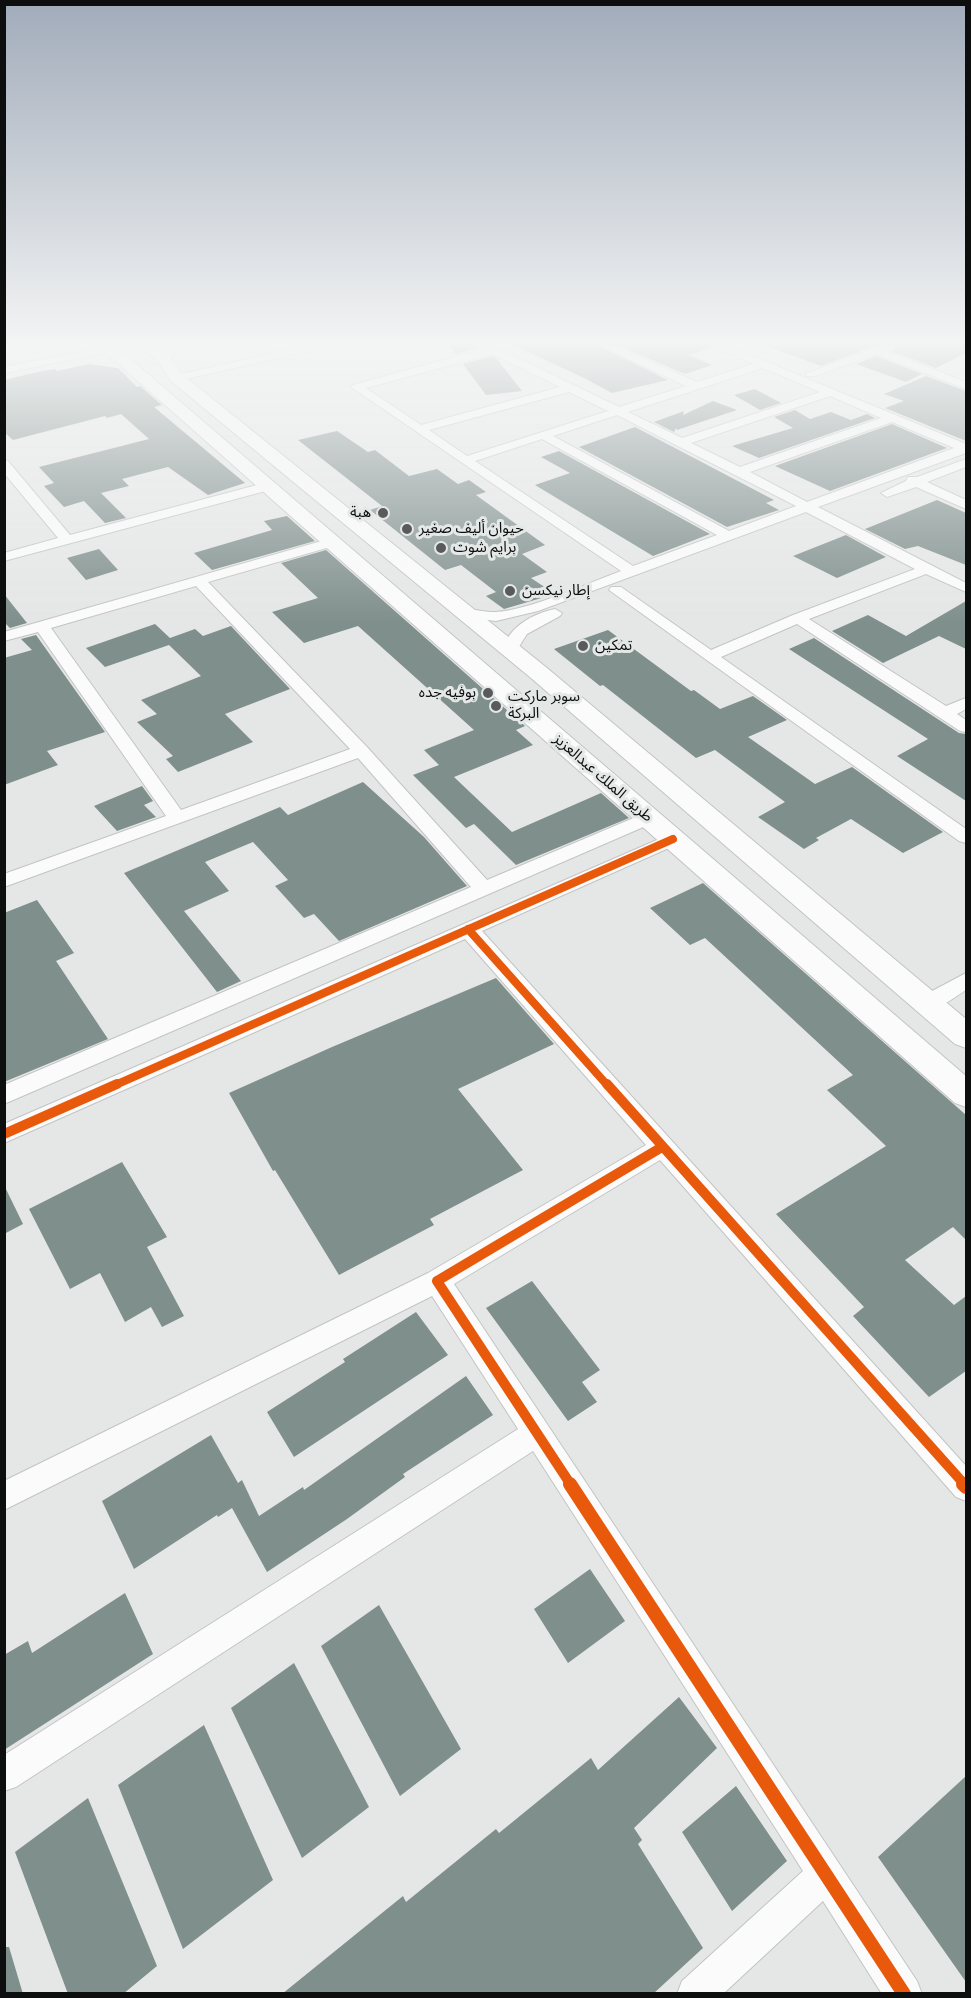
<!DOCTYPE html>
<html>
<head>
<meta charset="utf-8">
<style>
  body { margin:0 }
  #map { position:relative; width:971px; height:1998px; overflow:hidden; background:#e5e7e6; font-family:"IBM Plex Sans",sans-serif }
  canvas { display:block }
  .frame { position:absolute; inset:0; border:6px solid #0d0f0e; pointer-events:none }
</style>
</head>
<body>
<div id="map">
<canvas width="971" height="1998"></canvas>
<div class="frame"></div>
</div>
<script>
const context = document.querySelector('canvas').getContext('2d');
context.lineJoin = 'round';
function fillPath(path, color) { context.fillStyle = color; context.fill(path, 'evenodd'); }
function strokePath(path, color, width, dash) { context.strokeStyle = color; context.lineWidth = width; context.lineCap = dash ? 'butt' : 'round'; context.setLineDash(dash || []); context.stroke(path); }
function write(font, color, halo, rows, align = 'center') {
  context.font = font + ' "IBM Plex Sans","Noto Sans Arabic",sans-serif'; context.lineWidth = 6; context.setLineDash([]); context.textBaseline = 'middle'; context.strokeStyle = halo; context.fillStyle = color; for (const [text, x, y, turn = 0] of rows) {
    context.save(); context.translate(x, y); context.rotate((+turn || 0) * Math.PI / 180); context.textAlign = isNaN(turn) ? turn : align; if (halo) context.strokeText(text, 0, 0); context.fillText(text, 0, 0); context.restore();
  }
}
const building = new Path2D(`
  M448,344H472L477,348L456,354Z
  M511,344H595L668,380L612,393L584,378Z
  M615,344H708L712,348L689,355L712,365L685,374Z
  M767,344H880L821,366L766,346Z
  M896,344H966V353L936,368L891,351L897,347Z
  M492,356L496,358L522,391L486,395L463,364Z
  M876,356L922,374L906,382L856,364Z
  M89,364L118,368L137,387L140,386L162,405L154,407L245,483L208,495L168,467L122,479L129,486L101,493L126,518L105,523L84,501L64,507L44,486L54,483L39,467L149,439L121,414L107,418L105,416L13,440L4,432V380L38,372L55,369L57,371Z
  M926,376L966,391V441L885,408L904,401L884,394Z
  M755,389L781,403L760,410L734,395Z
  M713,401L737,410L677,430L676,428L674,432L654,422L684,411L683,415Z
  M795,410L810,419L831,412L851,420L867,414L875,418L759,458L732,446L793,428L774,417Z
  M892,424L947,448L830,491L775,466Z
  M635,427L774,500L766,503L779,510L727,527L579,447Z
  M337,431L368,452L375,450L409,476L437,469L458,484L469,480L486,492L476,495L545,545L522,554L547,572L531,578L555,594L504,609L486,596L496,592L461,565L445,570L370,510L382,506L298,440Z
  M559,451L710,534L653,556L535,485L570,473L541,457Z
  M937,500L966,513V565L918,546L905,549L865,529Z
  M287,516L315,541L212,570L194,553L272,530L264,521Z
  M846,535L886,557L837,578L793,556Z
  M99,549L118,570L86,580L67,558Z
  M326,550L525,726L516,730L533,745L454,777L512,832L601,793L629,818L516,865L474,824L466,828L413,775L439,765L424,750L474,730L358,626L304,643L272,612L318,598L281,563Z
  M4,594L27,623L10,628L4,622Z
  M966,601V649L939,636L883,663L832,631L868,615L906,636Z
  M155,624L170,638L195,629L203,636L231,626L290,689L225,714L253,742L178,772L166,759L173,756L137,722L157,714L141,700L201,676L169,645L105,667L86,648Z
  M608,630L691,691L694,690L720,709L753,696L787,720L748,737L815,784L852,767L943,832L903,853L851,819L816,838L819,840L804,849L758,817L785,802L715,750L696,758L603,685L600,686L554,649Z
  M36,635L105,732L47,751L58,765L4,785V658L32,650L21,639Z
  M814,638L959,733L966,734V801L897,756L928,739L789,649Z
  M363,782L424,837L467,886L339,941L314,914L304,918L275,886L288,880L253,842L205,862L229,891L184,911L241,981L217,992L124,873L280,807L288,815Z
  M142,786L153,801L144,805L156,817L117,831L94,806Z
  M703,883L966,1115V1240L953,1227L905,1260L954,1305L966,1296V1371L929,1397L853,1316L864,1307L776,1214L886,1146L827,1090L853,1075L705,938L690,945L650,908Z
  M37,900L74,953L56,961L108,1039L4,1082V913Z
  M496,978L554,1044L458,1089L523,1170L430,1219L434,1225L339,1275L275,1170L273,1171L229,1093L332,1047Z
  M122,1162L167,1237L147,1247L184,1316L162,1327L151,1307L125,1322L100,1273L70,1289L29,1209Z
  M4,1185L23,1224L4,1234Z
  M532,1281L600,1370L582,1382L597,1402L568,1421L486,1308Z
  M416,1312L448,1355L294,1457L267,1412L345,1362L343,1359Z
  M466,1376L493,1415L403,1474L405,1477L347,1519L267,1572L232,1508L218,1517L217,1515L134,1569L102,1501L211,1435L238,1483L242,1480L259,1516L303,1487L304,1490Z
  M590,1569L625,1621L568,1663L534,1609Z
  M125,1593L153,1654L4,1750V1655L28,1641L32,1653Z
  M379,1605L461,1749L400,1796L321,1646Z
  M294,1663L369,1807L302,1858L231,1708Z
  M679,1697L717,1748L634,1828L642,1840L638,1844L703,1948L653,1994H282L403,1896L406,1902L496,1829L499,1833L591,1758L598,1770Z
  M204,1725L273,1880L183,1949L118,1785Z
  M966,1776V1982L878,1857Z
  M736,1786L787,1861L732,1911L682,1832Z
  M88,1798L157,1966L123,1994H68L15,1852Z
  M4,1947H9L23,1994H4Z`);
const minor = new Path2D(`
  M314,344H331L326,347L177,381L171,378L177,375Z
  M474,344H487L497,348L619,407L686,386L597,344H610L697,382L753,364L710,344H723L966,444V453L818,507L966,583V592L926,574L809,619L946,706L966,698V709L957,714L966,720V732L960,731L797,624L721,657L966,829V843L959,841L609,590L611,587H621L711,650L793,615L915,569L806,512L538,611L496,621L462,617L460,614C468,605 484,613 495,612C528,611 588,583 621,571L351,387L353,385L483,349ZM492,354L560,387L421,425L366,388ZM763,368L820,392L682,438L628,412ZM569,392L608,411L467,456L429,430ZM830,396L881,418L740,467L691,443ZM617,415L796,506L729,531L553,436ZM892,422L954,448L807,502L750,472ZM542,439L717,535L633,566L475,461Z
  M886,344H894L895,346L886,351L966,382V389L876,354L815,376H807L805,374Z
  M111,346L116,349L115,351L4,373V367Z
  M966,459V467L927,482L966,500V509L916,487L887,497L881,493L906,481L908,477H917Z
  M4,460L8,461L70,535L268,482L274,486L273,489L4,561V553L58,538L4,473Z
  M332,538L337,539L339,542L337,545L208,582L367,747L487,880L643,814H655L658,818L655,822L4,1104V1085L471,887L358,758L4,887V874L166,816L38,632L4,641V632ZM196,586L350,749L181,810L51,628Z
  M555,609L562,613L560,616L527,634L515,653H505L502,650C510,626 532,614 555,609Z
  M673,833L680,835L682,839L680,843L482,931L966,1466V1501L956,1497L660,1160L454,1284L917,1981L922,1994H882L823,1901L723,1994H677L682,1981L803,1871L533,1451L16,1787L4,1791V1755L518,1429L432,1296L4,1510V1481L428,1273L646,1145L465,939L4,1143V1124Z
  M966,973V990C953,998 936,1013 921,1009L917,1003L921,997Z`);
const major = new Path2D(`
  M120,344H146L145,347L111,353L105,349L106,346Z
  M168,344H181L168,361H158L156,358Z`);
const highway = new Path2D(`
  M96,344H113L966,1076V1107L955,1103Z
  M137,344C163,344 168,355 183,375L547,668L966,1019V1048L955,1044L531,678L171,381L158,361Z`);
const cyclewayFar2 = new Path2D(`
  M468,929L608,1086
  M113,1086L673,839`);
const cyclewayFar1 = new Path2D(`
  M607,1084L965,1485
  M4,1134L117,1084
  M571,1485L437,1281L662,1147`);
const cycleway = new Path2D(`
  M570,1484L904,1994
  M963,1484L966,1487`);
const markers = [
  [383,513,6,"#595b5a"],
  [407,529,6,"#595b5a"],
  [441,548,6,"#595b5a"],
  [510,591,6,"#595b5a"],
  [583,646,6,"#595b5a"],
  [488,693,6,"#595b5a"],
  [496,706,6,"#595b5a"]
];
const farPoinames = [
  ["هبة",371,513,"right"],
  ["حيوان أليف صغير",419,529],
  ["برايم شوت",453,548],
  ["إطار نيكسن",522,591],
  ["تمكين",595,646],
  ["بوفيه جده",476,693,"right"],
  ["سوبر ماركت",508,697],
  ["البركة",508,714]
];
const farStreetnames = [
  ["طريق الملك عبدالعزيز",603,778,41]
];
fillPath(building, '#7f8f8c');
strokePath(minor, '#c2c4c3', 2);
strokePath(major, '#c2c4c3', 2);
strokePath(highway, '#c2c4c3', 2);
fillPath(minor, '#fbfbfb');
fillPath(major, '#fbfbfb');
fillPath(highway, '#fbfbfb');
strokePath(cyclewayFar2, '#e8590c', 8);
strokePath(cyclewayFar1, '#e8590c', 10);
strokePath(cycleway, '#e8590c', 14);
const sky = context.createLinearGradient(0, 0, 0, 623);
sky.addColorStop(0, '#a1abba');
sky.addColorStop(0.55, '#f3f4f4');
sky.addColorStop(1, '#f3f4f400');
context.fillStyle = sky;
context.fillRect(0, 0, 971, 623);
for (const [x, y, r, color] of markers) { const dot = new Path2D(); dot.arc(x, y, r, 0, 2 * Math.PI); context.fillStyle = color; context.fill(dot); strokePath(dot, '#e4e8e7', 2); }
write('15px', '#0d0f0e', '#e4e8e7', farPoinames, 'left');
write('15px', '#0d0f0e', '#e4e8e7', farStreetnames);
</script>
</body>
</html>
